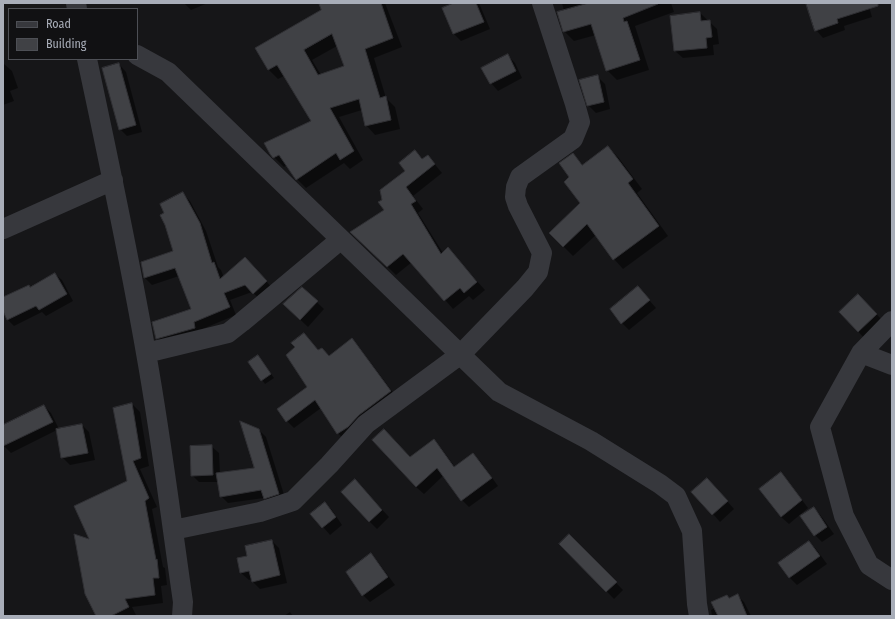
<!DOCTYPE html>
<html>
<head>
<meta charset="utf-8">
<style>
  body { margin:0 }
  #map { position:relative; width:895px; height:619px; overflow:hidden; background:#161618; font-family:"Fira Sans Condensed",sans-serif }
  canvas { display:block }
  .frame { position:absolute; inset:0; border:4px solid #a8adb8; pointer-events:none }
  .legend { position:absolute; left:8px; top:8px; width:130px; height:52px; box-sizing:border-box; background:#111113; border:1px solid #4d4f55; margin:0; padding:5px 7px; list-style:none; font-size:12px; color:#a8adb8 }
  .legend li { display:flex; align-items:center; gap:8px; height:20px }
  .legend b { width:20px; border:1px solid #4d4f55 }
</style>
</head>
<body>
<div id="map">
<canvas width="895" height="619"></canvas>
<div class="frame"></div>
<ul class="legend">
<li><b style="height:5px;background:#37383d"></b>Road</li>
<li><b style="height:11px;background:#404145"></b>Building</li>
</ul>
</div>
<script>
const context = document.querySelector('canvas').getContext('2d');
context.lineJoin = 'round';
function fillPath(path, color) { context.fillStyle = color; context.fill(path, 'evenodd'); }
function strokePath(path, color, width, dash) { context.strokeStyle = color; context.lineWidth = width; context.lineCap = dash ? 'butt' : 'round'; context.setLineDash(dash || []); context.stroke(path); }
const shadow = new Path2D(`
  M184,3H208L191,10Z
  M320,3H385L402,47L374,58L386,98L395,107L400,129L375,135L366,125L362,110L339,117L363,160L350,169L344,163L306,188L297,179L287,165L284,167L271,154L312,122L284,76L278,79L269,70L257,48L323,10ZM337,46L345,67L321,75L312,60Z
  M456,3H479L490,29L461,41L454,34L443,8Z
  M562,3H671L674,12L635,26L649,70L617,80L607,70L596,35L574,41L564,31V11Z
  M807,3H868L872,17L844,26L845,30L823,38L816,30Z
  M700,13L717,29L719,44L713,45L714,55L683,58L675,51Z
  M507,55L515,63L522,78L498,91L491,83Z
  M4,64L12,71L18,88L10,91L14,101L3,105V65Z
  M119,64L126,72L142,132L127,136L120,129Z
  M598,77L605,84L610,109L596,113L588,105Z
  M608,147L618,157L642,189L637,193L668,236L623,269L614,259L596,235L573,256L550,233L582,203L571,178L573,154L583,165Z
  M415,151L423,159L428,156L442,173L413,196L423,209L418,213L443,253L448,249L485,290L473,300L469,296L453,309L412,262L396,275L352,232L386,211L383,201L407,172Z
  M183,194L190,201L206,231L218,267L221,270L224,278L252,265L273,289L261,300L252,292L230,300L236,315L164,345L157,338L192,309L179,276L152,285L145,278L142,262L174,251L165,214Z
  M55,274L62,280L73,301L46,316L42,312L14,326L8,320L3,308V298L30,288Z
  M638,287L656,308L629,330L622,323Z
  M302,288L324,309L308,327L291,311Z
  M858,295L883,321L865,339L840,312Z
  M304,334L319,351L329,357L351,340L359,347L398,399L345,441L338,433L321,408L294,428L287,421L308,387L296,347Z
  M258,356L274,378L265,384L262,380Z
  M132,404L140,412L149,466L140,469L157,507L152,509L163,567L165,568L167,585L161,586L163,603L132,607L136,615L135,616H97L91,541L128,482Z
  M44,406L51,413L59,429L82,425L89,432L95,460L70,465L62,457L57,430L11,453L4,446L3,427Z
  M258,429L266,437L286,501L272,505L264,498L228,503L221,496L218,482H199L192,475L211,446L219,453L220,474L255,468Z
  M434,441L441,448L455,467L473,454L480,461L498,486L469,507L462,500L444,475L424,494L416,487L410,458Z
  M788,481L808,508L789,524L781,517Z
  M714,486L734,509L720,522L713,514Z
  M362,488L389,517L377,529L369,521Z
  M325,503L332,510L342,525L330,535L312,514Z
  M814,508L821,516L834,534L822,542L815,535Z
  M569,535L623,590L614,599L561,544Z
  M272,541L279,548L287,583L260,589L253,582L252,579L249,580L241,573L238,559L248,556Z
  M809,542L816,549L827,564L797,585L790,578L780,563Z
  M371,555L378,562L395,585L370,602L363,595Z
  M737,595L744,602L751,616H712L711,610L715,608L727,596L730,599Z
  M290,612L293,616H284Z`);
const building = new Path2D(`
  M319,3H381L393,38L365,49L380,98L386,96L391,120L365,126L359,99L330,108L354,151L340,160L336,153L296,180L279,155L273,158L270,154L264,143L311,121L277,65L268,70L255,48L321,10ZM332,34L344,66L318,75L304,50Z
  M454,3H476L484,22L453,34L442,8Z
  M589,3H658V4L623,18L624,22L627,21L640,60L606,71L591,24L563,32L557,12Z
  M806,3H878V6L837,19L838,23L815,31Z
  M700,12L701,21L710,20L712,37L706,38L707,48L674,51L670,16Z
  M508,54L516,71L490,84L481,68Z
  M119,63L136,125L119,130L102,68Z
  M598,75L604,102L587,106L579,80Z
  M608,146L633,179L628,183L659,226L613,260L587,224L563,247L549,233L580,203L564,182L569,177L559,163L573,153L582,165Z
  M415,150L422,159L428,155L435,164L406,187L416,201L411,204L441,254L448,247L477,282L464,293L460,288L444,301L403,254L387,267L350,232L384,210L378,202L382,200L380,190L405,171L399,163Z
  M183,192L200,223L212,263L214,262L220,279L245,257L267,281L253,294L245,285L224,293L230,307L194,322L195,328L156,339L152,322L191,309L175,268L144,278L141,262L173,251L165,225L160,215L164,213L160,204Z
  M55,273L67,294L39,310L36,306L7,320L3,311V297L29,285L30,287Z
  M638,286L650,300L621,324L610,309Z
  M302,287L318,301L300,320L283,304Z
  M858,294L877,314L858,332L839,312Z
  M304,333L318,350L322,348L329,356L352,338L391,391L359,415L348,427L337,434L315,400L286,422L277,409L307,387L286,355L295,347L291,343Z
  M258,355L271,374L261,381L248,362Z
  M132,403L141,458L133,461L149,498L145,501L156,560L157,559L159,578H153L155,595L125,599L129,607L111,616H96L85,594L74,534L89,539L74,506L127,481L113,408Z
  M44,405L53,422L3,446V425Z
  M240,421L259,429L279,494L264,499L261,490L220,497L216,473L254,468Z
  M82,424L88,453L61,458L56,429Z
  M384,429L410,457L434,439L454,467L473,453L492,478L461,501L437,468L416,487L372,440Z
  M212,445L213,475L191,476L190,446Z
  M781,472L802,500L781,517L759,489Z
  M707,478L728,501L712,515L691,492Z
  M355,479L382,510L369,522L341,492Z
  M325,502L336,517L322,528L310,514Z
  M814,507L827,527L814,536L800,516Z
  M569,534L617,582L606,592L559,544Z
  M272,540L280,575L252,582L249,571L240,573L237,558L247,556L245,546Z
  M809,541L820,556L789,578L778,563Z
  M371,553L388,577L362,596L346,572Z
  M738,594L747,616H718L711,602L727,595L729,598Z`);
const minor = new Path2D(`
  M76,3L77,9
  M137,55L168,72L499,392L591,441L660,484L676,496L692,531L697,604L699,616
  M87,59C108,157 129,255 146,353C161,436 171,519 183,602L182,616
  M3,229L113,180
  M892,321L861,353L820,427L844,516L869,565L892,580
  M146,353L228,333L242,322L340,240
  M861,353L892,365
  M173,530L260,512L293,501L329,465L366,424L461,354L525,288L538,272L542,253L518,206L515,197L516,187L520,177L573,139L580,122L575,104L542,3`);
fillPath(shadow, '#0007');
fillPath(building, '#404145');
strokePath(building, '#303034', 1);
strokePath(minor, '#37383d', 20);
</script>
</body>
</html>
